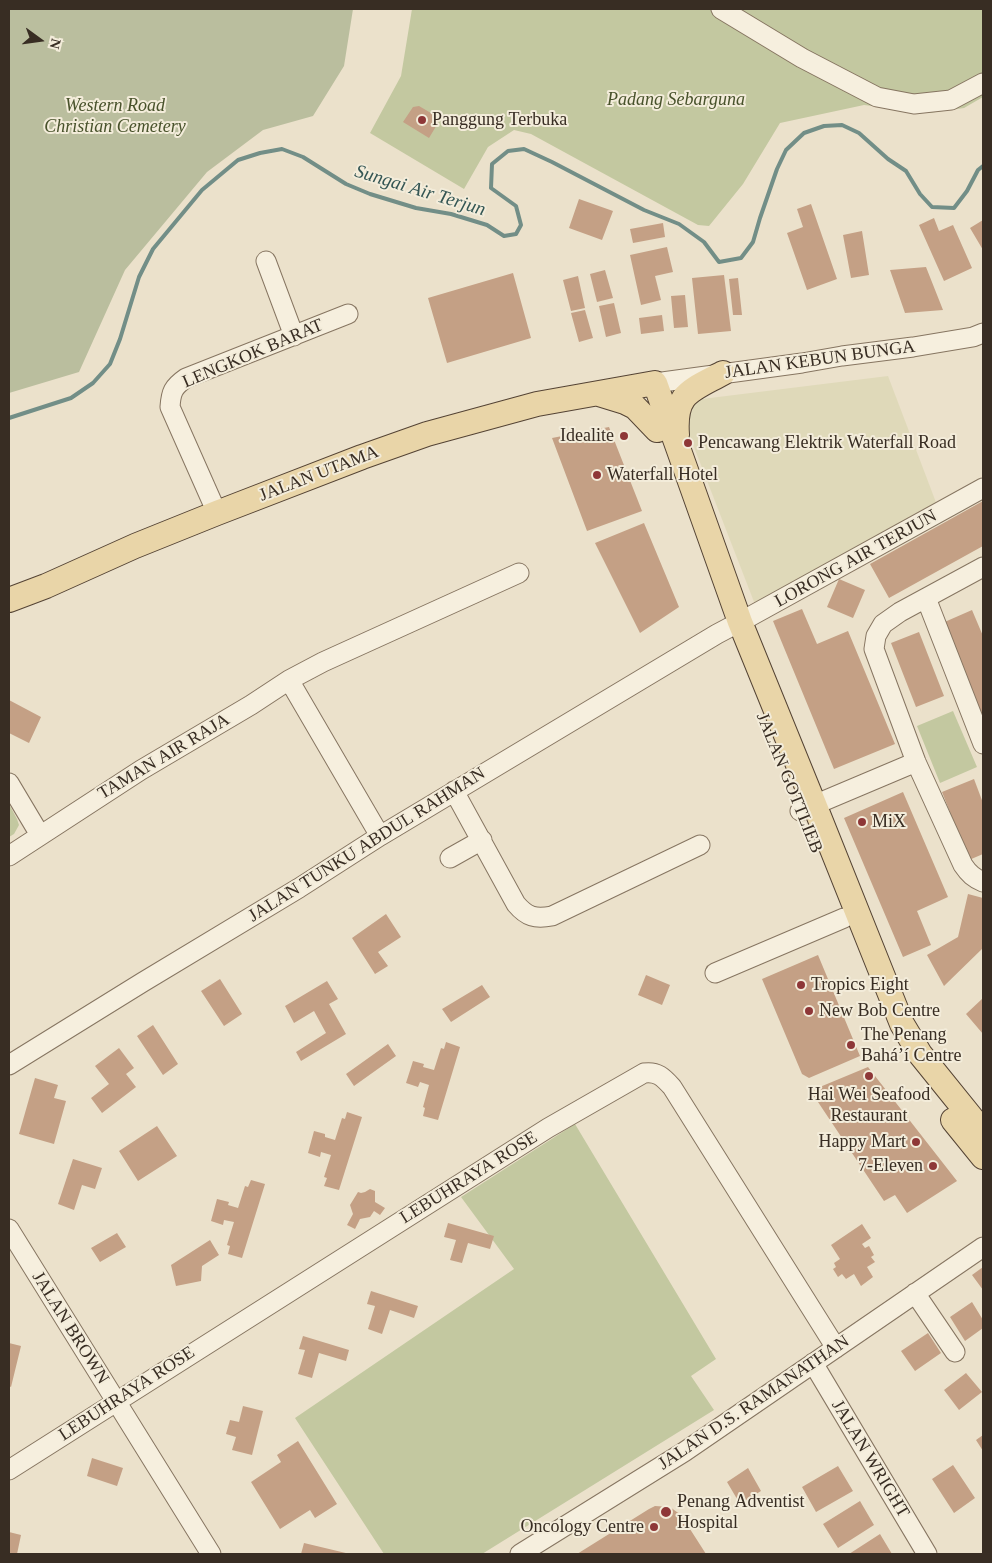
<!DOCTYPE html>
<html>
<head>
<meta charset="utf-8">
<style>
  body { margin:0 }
  #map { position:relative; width:992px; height:1563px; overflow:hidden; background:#ebe1cb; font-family:"Times New Roman",serif }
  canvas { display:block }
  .frame { position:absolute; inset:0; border:10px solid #382d23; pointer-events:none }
  .north { position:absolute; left:15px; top:15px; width:50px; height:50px; -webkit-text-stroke:4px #f3ecda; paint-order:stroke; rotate:104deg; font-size:14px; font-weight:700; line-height:20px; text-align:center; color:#382d23 }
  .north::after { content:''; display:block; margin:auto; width:18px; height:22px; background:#382d23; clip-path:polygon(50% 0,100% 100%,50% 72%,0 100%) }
</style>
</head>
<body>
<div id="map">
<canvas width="992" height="1563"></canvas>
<div class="frame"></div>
<div class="north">N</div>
</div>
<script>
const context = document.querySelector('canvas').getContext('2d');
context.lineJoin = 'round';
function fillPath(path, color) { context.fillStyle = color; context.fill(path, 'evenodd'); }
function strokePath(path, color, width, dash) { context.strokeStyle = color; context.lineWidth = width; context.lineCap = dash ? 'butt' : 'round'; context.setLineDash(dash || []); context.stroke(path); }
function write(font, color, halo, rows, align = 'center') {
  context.font = font + ' "Times New Roman",serif'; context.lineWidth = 4; context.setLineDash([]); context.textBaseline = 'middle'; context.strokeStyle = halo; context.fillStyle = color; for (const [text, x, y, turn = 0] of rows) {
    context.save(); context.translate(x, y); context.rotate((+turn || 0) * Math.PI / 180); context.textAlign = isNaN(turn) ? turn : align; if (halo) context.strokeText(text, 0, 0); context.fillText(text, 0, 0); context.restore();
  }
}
const farmland = new Path2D(`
  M888,376L937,505L756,607L687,429L688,414L693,406L702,399Z`);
const green = new Path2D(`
  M412,9H983V97L964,108L929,113L864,105L780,123L743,184L709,226L698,225L531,134L514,130L488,147L464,189L370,133L401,76Z
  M953,711L977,767L940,783L917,726Z
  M9,804L17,819L19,825L14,834L9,837Z
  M575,1124L716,1359L691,1376L714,1410L482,1554H384L295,1418L514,1269L461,1197Z`);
const cemetery = new Path2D(`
  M9,9H353L344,66L313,116L263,130L207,172L125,270L79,372L9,393Z`);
const stream = new Path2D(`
  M9,418L71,398L93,383L110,364L120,339L139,277L153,249L202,190L238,160L260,153L282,149L303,157L346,184L370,194L416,208L451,214L487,225L504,236L516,234L521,225L516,206L491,188L492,164L508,151L524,149L552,162L644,210L679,224L704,242L719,262L741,258L753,242L760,218L777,169L786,150L804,133L824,126L842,125L859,133L888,159L906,171L920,194L932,207L954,208L967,191L978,170L983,166`);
const building = new Path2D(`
  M419,106L436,116L438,123L429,138L403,122L413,107Z
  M579,199L613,211L602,240L569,228Z
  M811,204L837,279L807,290L787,233L803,227L797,209Z
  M934,218L939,231L953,225L972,268L944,281L919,225Z
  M983,220V250L970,228Z
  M663,223L665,237L633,243L630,229Z
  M862,231L869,275L851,278L843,235Z
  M667,247L673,272L655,276L661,300L641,305L630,255Z
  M926,267L943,310L905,313L890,270Z
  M605,270L613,298L597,302L590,274Z
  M513,273L531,338L447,363L428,298Z
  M724,275L731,331L698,334L692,278Z
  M578,276L585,308L571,311L563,280Z
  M738,278L742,315H733L729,279Z
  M685,295L688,327L674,328L671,296Z
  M614,303L621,333L606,337L599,306Z
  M585,310L593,338L579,342L571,313Z
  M662,315L664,331L641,334L639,318Z
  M609,427L642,511L587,531L552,438Z
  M983,501V546L889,598L870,564Z
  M644,523L679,607L640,633L595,543Z
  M839,579L865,590L853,618L827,607Z
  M802,609L817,644L848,631L895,744L834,769L773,621Z
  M972,610L983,636V727L940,624Z
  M919,632L944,696L916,707L891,643Z
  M9,700L41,717L29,743L9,733Z
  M974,779L983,803V854L969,860L942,792Z
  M903,792L948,897L917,911L931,945L903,957L844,818Z
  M968,894L983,898V948L944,986L927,955L958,937Z
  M386,914L401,937L378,952L388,966L375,974L352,938Z
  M818,955L860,1056L809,1078L802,1074L762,979Z
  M646,975L670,985L662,1005L638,995Z
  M220,979L242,1014L224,1026L201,991Z
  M327,981L338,999L329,1004L346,1034L301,1061L296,1052L326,1033L314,1011L294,1023L285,1006Z
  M482,985L490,997L451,1022L442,1009Z
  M983,998V1034L966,1014Z
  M153,1025L178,1064L163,1075L137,1036Z
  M446,1042L460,1047L438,1120L423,1116L425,1108L423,1107L429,1085L420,1082L418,1087L406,1083L413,1061L424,1064L423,1067L434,1070L441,1048L444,1049Z
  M388,1044L396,1056L354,1086L346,1074Z
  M119,1048L134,1068L126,1074L136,1087L102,1113L91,1098L109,1084L95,1066Z
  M868,1067L957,1181L907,1213L895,1195L884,1201L814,1096L815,1089Z
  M35,1078L58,1085L54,1098L66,1101L54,1144L19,1134Z
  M347,1112L362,1117L339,1190L324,1186L327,1178L324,1177L331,1155L321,1152L320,1157L308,1153L314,1131L325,1134V1137L335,1140L342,1118L345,1119Z
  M157,1126L177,1156L138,1181L119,1151Z
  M73,1159L102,1168L95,1189L82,1185L74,1210L58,1204Z
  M251,1180L265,1184L242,1258L228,1254L230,1246L227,1245L234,1222L224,1220L223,1225L211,1221L217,1199L229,1202L228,1205L238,1208L245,1186L248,1187Z
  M370,1189L375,1191V1202L385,1208L380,1215L374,1211L370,1217L360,1219L355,1229L347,1225L353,1214L350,1205L358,1192L361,1193L365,1192Z
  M448,1223L494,1236L490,1249L468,1243L462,1263L450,1260L456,1240L444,1237Z
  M862,1224L871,1238L862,1244L865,1248L869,1246L874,1255L871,1257L875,1262L867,1267L873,1277L861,1286L854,1274L846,1279L842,1274L838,1277L833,1269L836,1267L834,1263L840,1259L831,1245Z
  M117,1233L126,1247L100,1262L91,1248Z
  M210,1240L219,1255L202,1266L201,1281L176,1286L171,1265Z
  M983,1267V1290L972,1275Z
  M371,1291L418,1306L414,1318L390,1310L382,1334L368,1329L375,1306L367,1304Z
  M972,1302L983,1320V1328L965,1341L950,1317Z
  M928,1333L941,1353L915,1371L901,1351Z
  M303,1336L349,1350L346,1361L319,1353L312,1378L298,1374L305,1350L299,1349Z
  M9,1343L21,1346L11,1387L9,1386Z
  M966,1373L982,1392L959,1410L944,1390Z
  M243,1406L263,1411L252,1455L232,1450L236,1437L226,1434L230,1420L239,1422Z
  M983,1435V1451L976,1440Z
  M298,1441L337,1504L315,1518L310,1510L280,1529L251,1482L281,1462L277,1455Z
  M92,1458L123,1468L117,1486L87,1476Z
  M953,1465L975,1498L954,1513L932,1479Z
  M838,1466L853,1491L816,1512L802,1487Z
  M748,1468L761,1491L740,1504L727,1482Z
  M860,1501L874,1525L838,1548L823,1524Z
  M655,1506L670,1507L681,1515L706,1554H577L649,1509Z
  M9,1532L21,1535L17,1554H9Z
  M880,1534L892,1554H849Z
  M304,1543L350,1554H301Z`);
const minor = new Path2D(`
  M721,9L802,58L877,97L914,104L951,100L983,83
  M266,261L294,336
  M655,383L802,363L842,356L913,347L973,337L983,333
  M217,513L170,407C171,392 173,387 186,378L348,314
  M983,567L900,612L883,624L876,636L874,649L916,762L963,865C969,874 974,878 983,882
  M926,598L983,744
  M289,680L380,836
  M9,783L40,835
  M454,791L516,904C527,917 535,919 552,916L700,845
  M800,811L916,762
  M9,856L141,770L251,705L289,680L323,662L519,573
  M450,858L482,840
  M715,973L844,918
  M9,1065L143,982L299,888L380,836L717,634L751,616L983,488
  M9,1229L211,1554
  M915,1293L955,1352
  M813,1363L927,1554
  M9,1470L548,1128L644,1073C657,1071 663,1077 672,1087L836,1348
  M520,1554L684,1452L983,1247`);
const major = new Path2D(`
  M599,394L625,402L635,407L657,430
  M677,435C674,393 690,391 723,373
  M9,600L46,586L135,546L217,513L362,457L427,434L537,404L655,383L740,622L814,804L902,1024L920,1054L983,1132
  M953,1120L983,1157`);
const markers = [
  [422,120,5,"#8e3737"],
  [624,436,5,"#8e3737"],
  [688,443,5,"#8e3737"],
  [597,475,5,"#8e3737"],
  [862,822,5,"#8e3737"],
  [801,985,5,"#8e3737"],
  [809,1011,5,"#8e3737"],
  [851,1045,5,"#8e3737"],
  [869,1076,5,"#8e3737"],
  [916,1142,5,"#8e3737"],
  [933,1166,5,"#8e3737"],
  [666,1512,6,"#8e3737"],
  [654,1527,5,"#8e3737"]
];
const parkNames = [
  ["Padang Sebarguna",676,100],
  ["Western Road",115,106],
  ["Christian Cemetery",115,127]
];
const poiNames = [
  ["Panggung Terbuka",432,120],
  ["Idealite",614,436,"right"],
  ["Pencawang Elektrik Waterfall Road",698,443],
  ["Waterfall Hotel",607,475],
  ["MiX",872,822],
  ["Tropics Eight",811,985],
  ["New Bob Centre",819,1011],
  ["The Penang",861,1035],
  ["Bahá’í Centre",861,1056],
  ["Hai Wei Seafood",869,1095,"center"],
  ["Restaurant",869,1116,"center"],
  ["Happy Mart",906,1142,"right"],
  ["7-Eleven",923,1166,"right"],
  ["Penang Adventist",677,1502],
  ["Hospital",677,1523],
  ["Oncology Centre",644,1527,"right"]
];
const streetNames = [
  ["LENGKOK BARAT",253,354,-23],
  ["JALAN KEBUN BUNGA",820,360,-8],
  ["JALAN UTAMA",319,474,-21],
  ["LORONG AIR TERJUN",856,559,-29],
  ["TAMAN AIR RAJA",164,757,-31],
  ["JALAN GOTTLIEB",789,783,68],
  ["JALAN TUNKU ABDUL RAHMAN",367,845,-32],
  ["LEBUHRAYA ROSE",469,1178,-32],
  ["JALAN BROWN",70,1328,58],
  ["LEBUHRAYA ROSE",127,1394,-33],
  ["JALAN D.S. RAMANATHAN",754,1403,-34],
  ["JALAN WRIGHT",870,1459,59]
];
const waterNames = [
  ["Sungai Air Terjun",420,191,17]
];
fillPath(farmland, '#dfd9b9');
fillPath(green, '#c3c8a0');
fillPath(cemetery, '#babe9e');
strokePath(stream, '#728e87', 4);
fillPath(building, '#c4a085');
strokePath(minor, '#867561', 21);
strokePath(major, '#544334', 26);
strokePath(minor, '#f6efde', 19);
strokePath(major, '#e9d5a8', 24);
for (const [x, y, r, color] of markers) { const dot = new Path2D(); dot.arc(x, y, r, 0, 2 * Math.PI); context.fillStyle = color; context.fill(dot); strokePath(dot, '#f3ecda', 2); }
write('italic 18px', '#48522b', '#f3ecda', parkNames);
write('18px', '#382d23', '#f3ecda', poiNames, 'left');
write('18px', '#382d23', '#f3ecda', streetNames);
write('italic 19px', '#345654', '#f3ecda', waterNames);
</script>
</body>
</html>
